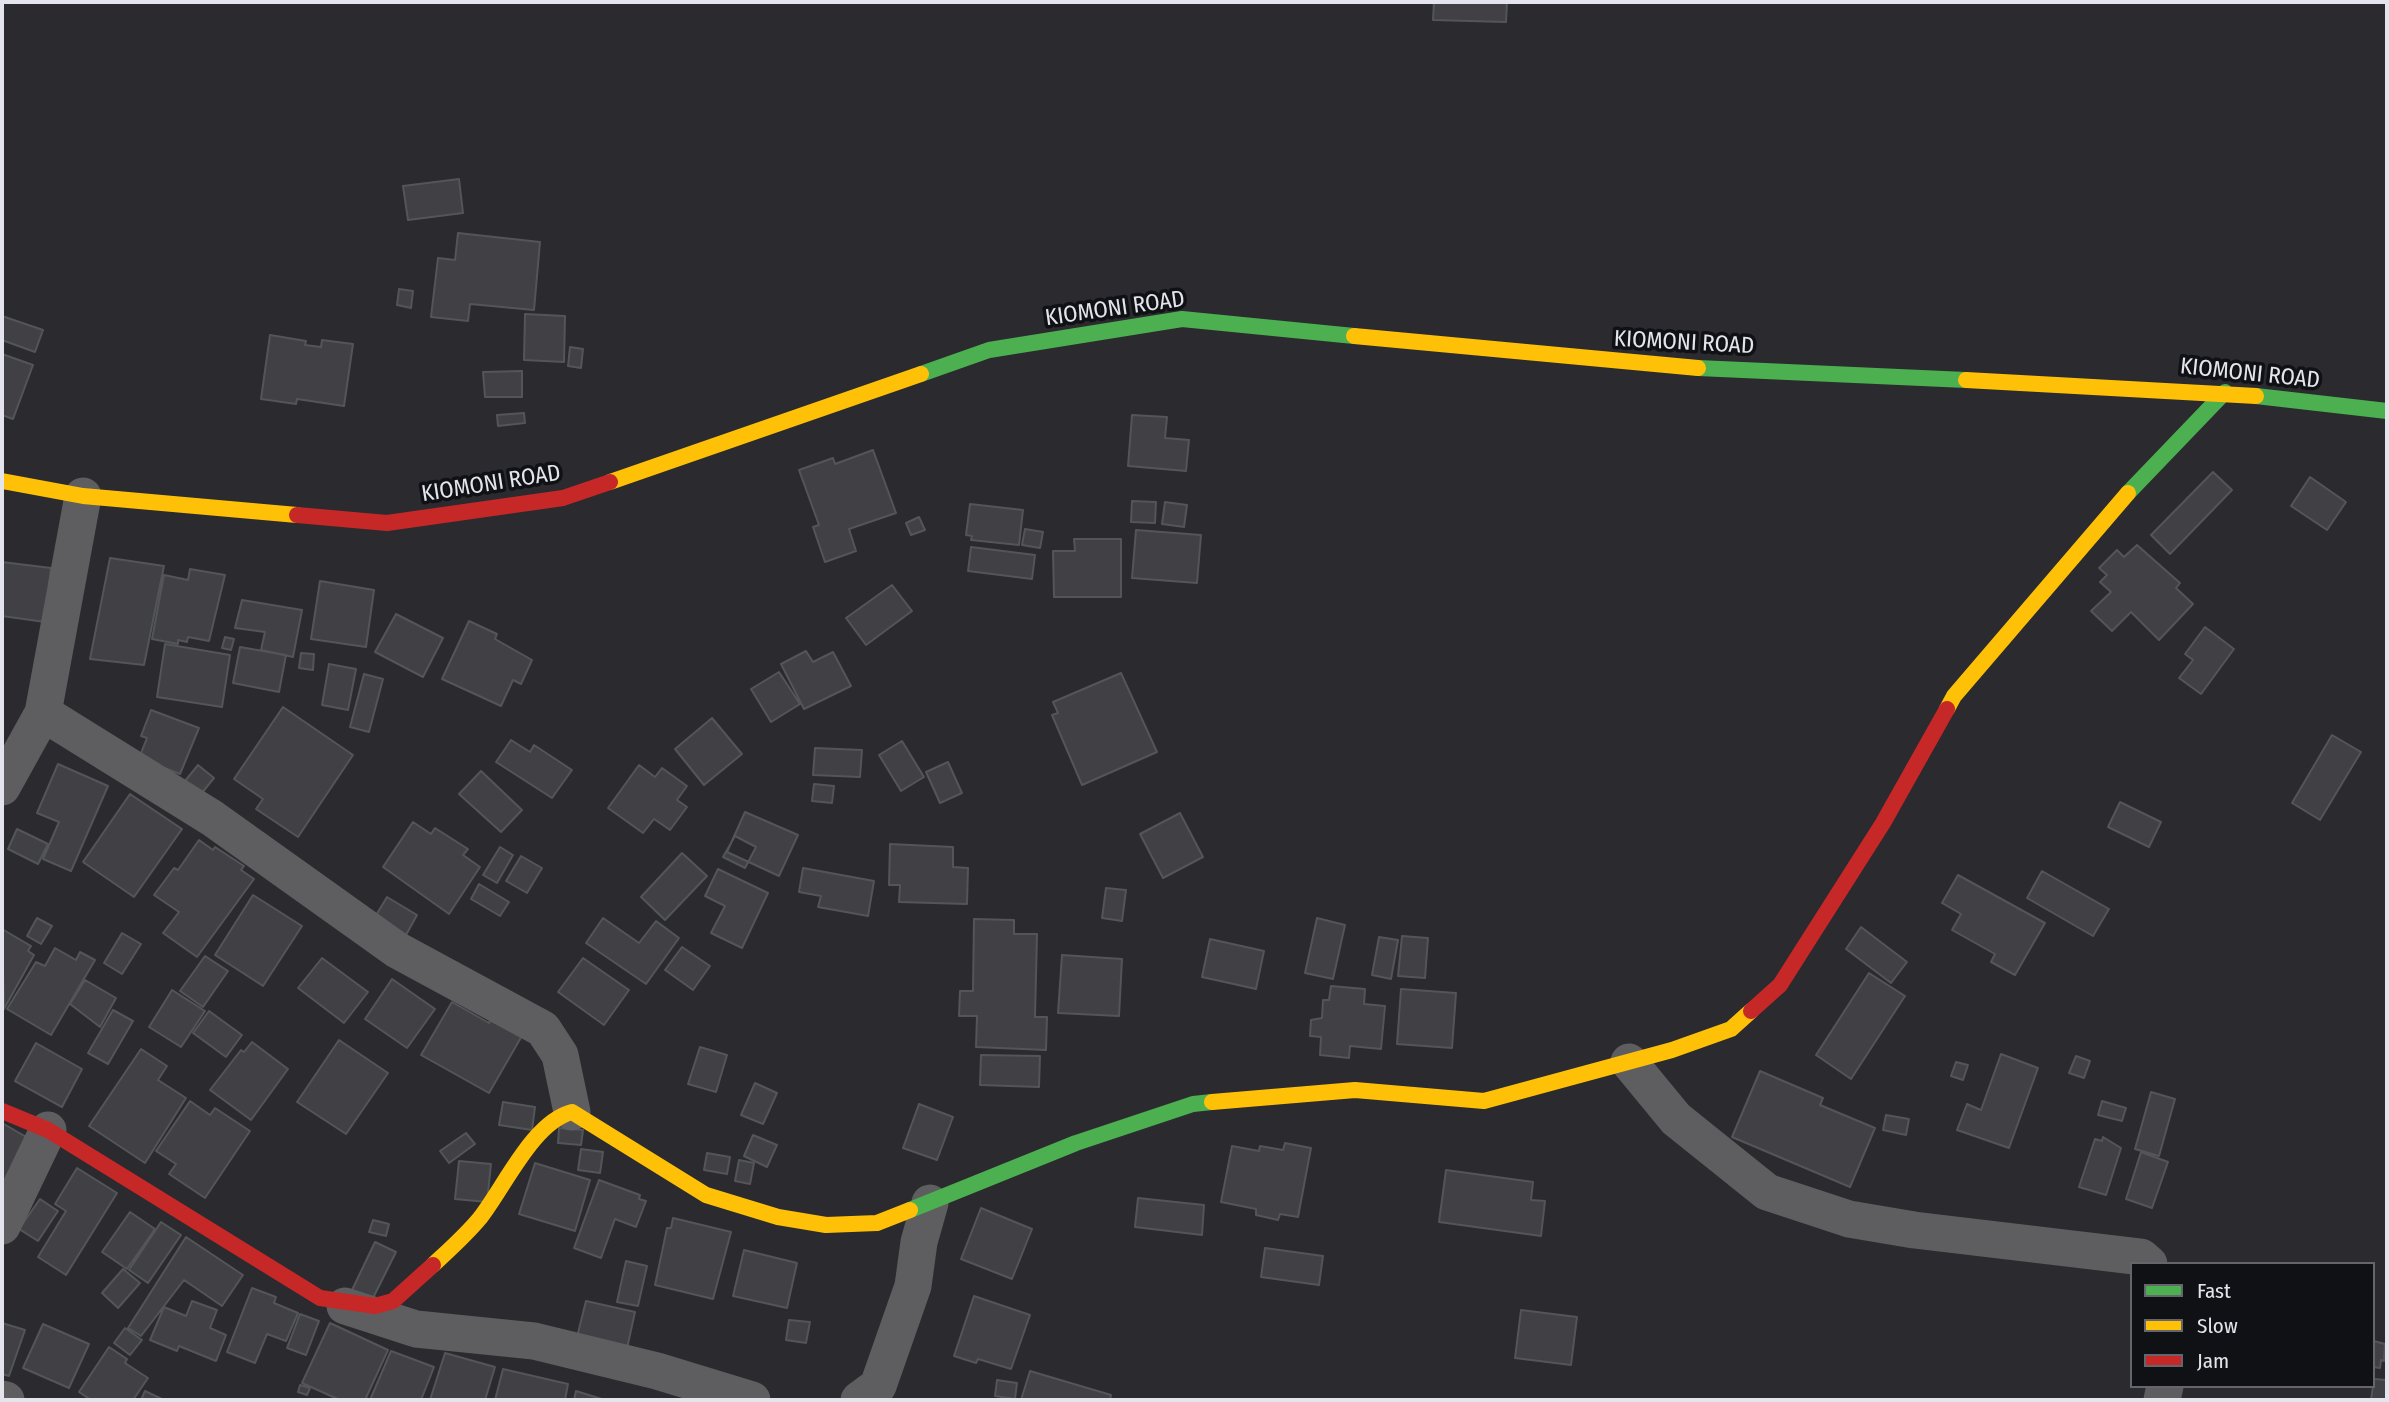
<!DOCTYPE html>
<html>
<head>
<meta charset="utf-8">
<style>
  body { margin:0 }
  #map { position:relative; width:2389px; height:1402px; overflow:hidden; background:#2a2a2f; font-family:"Fira Sans Condensed",sans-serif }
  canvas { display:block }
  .frame { position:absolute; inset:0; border:4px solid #e4e5ec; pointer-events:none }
  .legend { position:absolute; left:2130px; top:1262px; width:245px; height:126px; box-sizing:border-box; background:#101115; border:2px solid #65666b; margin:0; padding:9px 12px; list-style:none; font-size:21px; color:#e4e5ec }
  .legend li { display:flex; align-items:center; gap:14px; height:35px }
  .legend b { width:35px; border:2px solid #65666b }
</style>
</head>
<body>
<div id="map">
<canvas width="2389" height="1402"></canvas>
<div class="frame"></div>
<ul class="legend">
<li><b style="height:9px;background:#4caf50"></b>Fast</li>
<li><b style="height:9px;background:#ffc107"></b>Slow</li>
<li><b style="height:9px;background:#c62828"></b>Jam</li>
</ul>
</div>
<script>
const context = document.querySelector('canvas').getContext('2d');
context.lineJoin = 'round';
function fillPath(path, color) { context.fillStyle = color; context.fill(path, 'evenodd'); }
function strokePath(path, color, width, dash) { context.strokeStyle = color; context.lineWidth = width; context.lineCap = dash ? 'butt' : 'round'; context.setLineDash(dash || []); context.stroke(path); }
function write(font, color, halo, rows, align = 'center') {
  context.font = font + ' "Fira Sans Condensed",sans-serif'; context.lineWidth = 7; context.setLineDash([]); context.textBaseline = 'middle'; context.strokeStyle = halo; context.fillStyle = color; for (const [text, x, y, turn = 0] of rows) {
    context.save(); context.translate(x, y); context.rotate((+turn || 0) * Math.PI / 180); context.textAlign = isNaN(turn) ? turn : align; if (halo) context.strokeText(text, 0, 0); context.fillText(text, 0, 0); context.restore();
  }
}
const building = new Path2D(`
  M1434,2H1507L1506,22L1433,20Z
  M459,179L463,213L408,220L403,186Z
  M458,233L540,242L534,310L470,304L468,321L431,317L438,258L455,260Z
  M399,289L413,291L411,308L397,305Z
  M525,314L565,316L564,362L524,360Z
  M2,316L43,330L35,352L2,340Z
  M270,335L306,341L305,345L321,347L322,340L353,344L344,406L297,399L296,404L261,399Z
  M570,347L583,349L581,368L568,366Z
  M2,354L33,365L13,419L2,415Z
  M522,371V397H485L483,372Z
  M524,413L525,423L498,426L497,415Z
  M1132,415L1167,417L1165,438L1189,440L1186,471L1128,466Z
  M873,450L896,513L849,529L856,551L825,562L813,527L819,525L799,470L833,458L835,464Z
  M2213,472L2232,490L2170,554L2151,535Z
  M2310,477L2346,502L2327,530L2291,506Z
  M1132,501L1156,502L1155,523L1131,522Z
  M1165,502L1187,505L1184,527L1162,524Z
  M970,504L1023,510L1019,545L971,540L972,536L966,535Z
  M919,517L925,530L911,535L906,523Z
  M1025,529L1043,532L1040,548L1022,545Z
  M1136,530L1201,535L1197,583L1132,578Z
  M1074,539H1121V597H1054L1053,551H1075Z
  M2137,545L2180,583L2176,588L2193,604L2159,640L2131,612L2112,631L2091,611L2111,592L2100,582L2107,575L2099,568L2117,550L2124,557Z
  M971,547L1035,555L1032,579L968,571Z
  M110,558L164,566L144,665L90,659Z
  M2,562L51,568L45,622L2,616Z
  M190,569L225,575L209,641L188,637L187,642L178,640V644L152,639L164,575L188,580Z
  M320,581L374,590L366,647L311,639Z
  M892,585L912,611L866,645L846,618Z
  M242,600L302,610L293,657L261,650L265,632L235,628Z
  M396,614L443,638L423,677L375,652Z
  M469,621L497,634L495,639L532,660L521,684L513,680L501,706L442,679Z
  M2205,627L2234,649L2201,694L2179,678L2193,660L2185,654Z
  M225,637L234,639L231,650L222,648Z
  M165,644L230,655L222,707L157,697Z
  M240,647L286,655L279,692L233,683Z
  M806,651L813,662L833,652L851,686L804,709L781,664Z
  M301,653L314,654L313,670L299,668Z
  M329,664L356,669L348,710L322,705Z
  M779,672L800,704L771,722L751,689Z
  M1121,673L1157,752L1082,785L1052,715L1058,713L1053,702Z
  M364,674L383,679L369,732L350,727Z
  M283,707L353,755L298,837L256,809L263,799L234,779Z
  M151,710L199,728L180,774L139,758L147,738L141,736Z
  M712,718L742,754L704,785L675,749Z
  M2332,735L2361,752L2320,820L2292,803Z
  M511,740L530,752L534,745L572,770L552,798L496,762Z
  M902,741L924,777L901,791L879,755Z
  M815,748L862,750L860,777L813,775Z
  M948,762L962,793L940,803L926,772Z
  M58,764L108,786L71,871L43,859L59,822L37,813Z
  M198,765L214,778L201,794L185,781Z
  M639,765L655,777L662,768L687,786L677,800L687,807L670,830L654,819L643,833L608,808Z
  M481,771L522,810L501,832L459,794Z
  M814,784L834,786L832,803L812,801Z
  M130,794L182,829L134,897L83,862Z
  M2120,802L2161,822L2149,847L2108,827Z
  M745,812L798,835L779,876L727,852Z
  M1180,813L1203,857L1163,878L1140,834Z
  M413,822L431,834L435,828L468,849L463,855L480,867L449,914L383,867Z
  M17,829L48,844L38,864L8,849Z
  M735,836L756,847L745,868L723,857Z
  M199,840L213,850L215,847L244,866L241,870L254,879L197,957L163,933L179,912L154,895L174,868L178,870Z
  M890,844L953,847V867L968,868L967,904L899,902L900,885H889Z
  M500,847L513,855L497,883L483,875Z
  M682,853L707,876L665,920L641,897Z
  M521,856L542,868L527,893L506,881Z
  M803,868L874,881L868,916L818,907L821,896L799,892Z
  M718,869L768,893L742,948L711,933L725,906L705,896Z
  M2042,871L2109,909L2093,936L2027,898Z
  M1958,875L2045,923L2015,975L1991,962L1995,954L1952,930L1961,914L1942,903Z
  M479,884L509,902L500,916L471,899Z
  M1106,888L1126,890L1122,921L1102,918Z
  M253,895L302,926L263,986L215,955Z
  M387,897L417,915L406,935L375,917Z
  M37,918L52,926L41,944L27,936Z
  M603,918L639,943L656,921L679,938L646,984L586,943Z
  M1317,918L1345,925L1333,979L1305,973Z
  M974,919L1014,920V934H1037L1035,1017H1047L1046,1050L976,1047L977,1016H959L960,991H973Z
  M1861,927L1907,962L1891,983L1846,949Z
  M2,929L31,946L28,951L34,955L4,1009Z
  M122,933L141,944L122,974L104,963Z
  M1402,936L1428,938L1425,978L1398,976Z
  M1379,937L1398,940L1391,979L1372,975Z
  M1210,939L1264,951L1256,989L1202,977Z
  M682,947L710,966L693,990L665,970Z
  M55,948L76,960L80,952L95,960L51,1035L7,1009L36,962L45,966Z
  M1062,955L1122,959L1119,1016L1058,1013Z
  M205,956L228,971L203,1007L180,991Z
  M322,958L368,992L344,1023L298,988Z
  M583,958L629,990L604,1025L558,992Z
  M1869,973L1905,996L1851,1079L1816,1055Z
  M392,979L435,1009L407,1048L365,1019Z
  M85,980L116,998L100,1027L70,1004Z
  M1331,986L1365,989L1364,1004L1385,1006L1381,1049L1350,1046L1349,1058L1320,1055L1321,1037L1310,1036L1311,1020L1322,1018L1323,1000H1329Z
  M1401,989L1456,993L1452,1048L1397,1044Z
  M172,990L205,1011L181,1047L149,1027Z
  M452,1002L489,1023L492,1017L523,1034L489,1093L421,1055Z
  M113,1010L133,1021L108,1064L88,1053Z
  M209,1011L242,1035L226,1057L193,1033Z
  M339,1040L388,1073L346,1134L297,1102Z
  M252,1042L288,1069L251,1120L210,1090L241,1050L244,1052Z
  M36,1043L82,1069L62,1107L15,1081Z
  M700,1047L727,1055L716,1092L688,1084Z
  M141,1049L167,1066L158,1080L186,1098L145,1163L89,1126Z
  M2001,1054L2038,1068L2009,1148L1957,1130L1967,1104L1981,1110Z
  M981,1055L1040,1056L1039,1087L980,1085Z
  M2076,1056L2090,1061L2084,1078L2069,1073Z
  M1956,1062L1968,1065L1963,1080L1951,1076Z
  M1760,1071L1823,1098L1820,1105L1875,1128L1850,1187L1732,1137Z
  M755,1083L777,1093L763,1124L741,1115Z
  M2151,1092L2175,1099L2159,1156L2135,1149Z
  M190,1101L210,1115L215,1108L250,1131L205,1198L169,1174L176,1164L156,1151Z
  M2102,1101L2126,1108L2122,1121L2098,1115Z
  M503,1102L535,1107L532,1130L499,1125Z
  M919,1104L953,1117L937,1160L903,1148Z
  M1886,1115L1909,1119L1906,1135L1883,1130Z
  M2,1123L35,1142L11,1186L2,1181Z
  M559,1128L583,1130L581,1145L558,1143Z
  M466,1133L475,1144L449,1163L440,1151Z
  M753,1135L777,1145L767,1167L744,1156Z
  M2103,1137L2121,1148L2106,1195L2079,1187L2095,1139L2102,1141Z
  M1285,1143L1311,1148L1298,1217L1280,1214L1278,1220L1256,1215V1209L1221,1202L1232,1146L1259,1151L1260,1146L1283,1150Z
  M581,1149L603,1152L600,1173L578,1170Z
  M2141,1152L2168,1162L2152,1208L2126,1199Z
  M707,1153L730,1157L727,1174L704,1170Z
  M739,1160L754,1163L750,1184L735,1181Z
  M459,1161L491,1164L487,1202L455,1199Z
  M535,1163L590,1180L575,1231L519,1214Z
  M77,1168L117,1193L66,1275L38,1257L66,1211L55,1204Z
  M1446,1170L1533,1182L1531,1200L1545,1201L1541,1236L1439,1222Z
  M599,1180L640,1195L639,1199L646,1201L636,1227L615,1219L601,1258L574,1248Z
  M1138,1198L1204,1205L1202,1235L1135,1227Z
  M40,1199L58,1211L38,1241L19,1229Z
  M981,1208L1032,1229L1012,1279L961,1259Z
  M130,1212L155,1229L127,1269L102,1252Z
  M673,1218L731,1232L713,1299L655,1285L667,1228H671Z
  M373,1220L389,1224L386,1236L369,1232Z
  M161,1222L181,1235L148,1283L129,1270Z
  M186,1237L243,1275L222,1306L184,1280L141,1336L128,1328Z
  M375,1242L396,1252L372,1300L352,1290Z
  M1265,1248L1323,1256L1319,1285L1261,1277Z
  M744,1250L797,1263L787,1308L733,1296Z
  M626,1261L647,1266L638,1306L617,1302Z
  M123,1269L140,1283L118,1308L102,1293Z
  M252,1288L276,1297L274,1303L298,1313L286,1341L267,1334L255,1363L227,1352Z
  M974,1296L1030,1315L1011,1369L978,1359L976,1363L954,1356Z
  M192,1301L217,1310L210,1328L226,1335L216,1361L179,1346L177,1351L150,1340L164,1307L186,1316Z
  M586,1301L635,1312L626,1353L576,1341Z
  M1521,1310L1577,1317L1571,1365L1515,1358Z
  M300,1314L319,1321L306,1355L287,1348Z
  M789,1320L810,1322L806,1343L786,1340Z
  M2,1323L25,1330L9,1376L2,1374Z
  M330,1323L388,1350L365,1400H340L302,1383Z
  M43,1324L89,1344L69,1388L23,1368Z
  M125,1328L142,1340L130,1355L114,1343Z
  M2374,1341L2385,1344L2384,1361L2381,1360L2380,1368L2373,1367Z
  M109,1347L127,1359L125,1363L148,1378L133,1400H91L79,1392Z
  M391,1351L434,1367L421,1400H370Z
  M445,1353L495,1367L485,1400H430Z
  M503,1369L568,1384L565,1400H495Z
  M1030,1371L1111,1395L1110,1400H1021Z
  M2374,1379L2387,1380V1400H2371Z
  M997,1380L1017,1383L1015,1399L995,1396Z
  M300,1385L310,1388L307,1395L298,1392Z
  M145,1391L164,1400H141Z
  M576,1391L605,1400H574Z`);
const street = new Path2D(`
  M43,713L212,818L397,950L543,1029L560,1055L572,1112
  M2,787L43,713L83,496
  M1629,1062L1676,1119L1767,1192L1849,1219L1914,1230L2141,1257L2149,1264
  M2,1226L48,1130
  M345,1306L416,1329L534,1341L657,1371L752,1400
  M2,1399L6,1400
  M859,1400L878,1386L913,1286L919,1242L930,1203
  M2162,1400L2165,1386`);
const fast = new Path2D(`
  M1698,368L1966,380
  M921,374L989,350L1182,319L1354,336
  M2256,396L2387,411
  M2128,493L2225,392
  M910,1210L1076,1143L1193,1104L1212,1102`);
const slow = new Path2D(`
  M1354,336L1698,368
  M1966,380L2256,396
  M2,481L83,496L297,515
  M610,482L921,374
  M1947,709L1954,696L2128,493
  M1212,1102L1355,1090L1484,1101L1672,1050L1731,1029L1751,1011
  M433,1265C449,1250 466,1235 480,1218C505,1186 533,1122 572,1112L706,1195L778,1217L826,1225L877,1223L910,1210`);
const jam = new Path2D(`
  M297,515L387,523L563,498L610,482
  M1751,1011L1780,985L1883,823L1947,709
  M2,1111L48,1130L320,1298L375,1306L393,1301L433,1265`);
const streetNames = [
  ["KIOMONI ROAD",1115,309,-8],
  ["KIOMONI ROAD",1684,343,3],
  ["KIOMONI ROAD",2250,374,6],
  ["KIOMONI ROAD",491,484,-9]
];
fillPath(building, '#414145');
strokePath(building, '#545559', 2);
strokePath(street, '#5e5e60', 37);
strokePath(fast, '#4caf50', 16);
strokePath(slow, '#ffc107', 16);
strokePath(jam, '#c62828', 16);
write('23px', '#e4e5ec', '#101115', streetNames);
</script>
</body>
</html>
